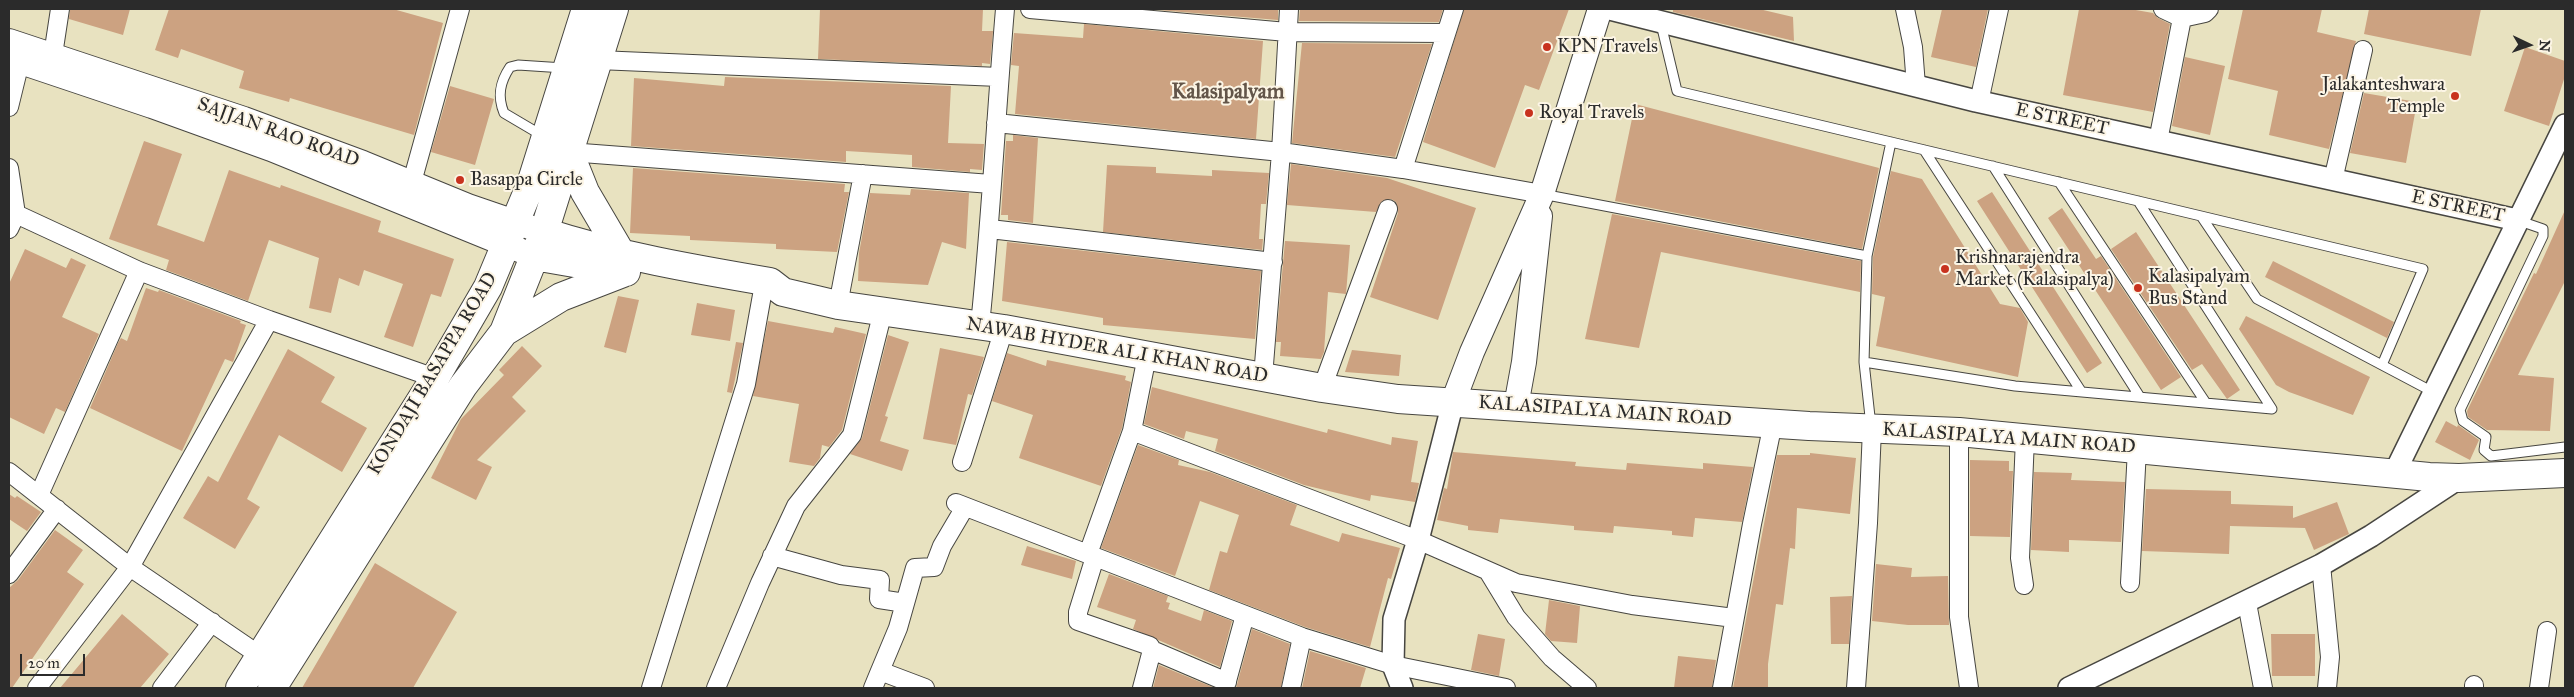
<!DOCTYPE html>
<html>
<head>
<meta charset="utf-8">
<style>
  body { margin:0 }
  #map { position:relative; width:2574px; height:697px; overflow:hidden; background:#e8e2c0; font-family:"IM FELL Great Primer",serif }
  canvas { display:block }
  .frame { position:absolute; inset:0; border:10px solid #2b2b2b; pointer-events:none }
  .north { position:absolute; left:2504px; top:20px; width:50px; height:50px; -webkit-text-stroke:4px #fcf5e5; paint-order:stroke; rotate:93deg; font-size:14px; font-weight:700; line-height:20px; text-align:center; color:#2b2b2b }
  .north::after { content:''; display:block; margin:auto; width:18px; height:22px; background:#2b2b2b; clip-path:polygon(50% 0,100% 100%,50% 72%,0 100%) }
  .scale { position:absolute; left:20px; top:654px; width:65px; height:22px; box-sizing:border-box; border:2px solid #2b2b2b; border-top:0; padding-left:6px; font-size:15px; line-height:18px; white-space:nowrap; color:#2b2b2b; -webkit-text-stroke:4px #fcf5e5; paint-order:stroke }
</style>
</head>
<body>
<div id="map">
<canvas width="2574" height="697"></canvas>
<div class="frame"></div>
<div class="north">N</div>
<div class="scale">20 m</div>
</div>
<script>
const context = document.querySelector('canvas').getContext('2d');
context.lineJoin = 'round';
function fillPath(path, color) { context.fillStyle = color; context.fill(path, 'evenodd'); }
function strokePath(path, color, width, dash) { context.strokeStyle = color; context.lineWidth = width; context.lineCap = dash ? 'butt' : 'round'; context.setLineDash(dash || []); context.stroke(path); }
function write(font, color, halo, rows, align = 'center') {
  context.font = font + ' "IM FELL Great Primer",serif'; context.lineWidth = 4; context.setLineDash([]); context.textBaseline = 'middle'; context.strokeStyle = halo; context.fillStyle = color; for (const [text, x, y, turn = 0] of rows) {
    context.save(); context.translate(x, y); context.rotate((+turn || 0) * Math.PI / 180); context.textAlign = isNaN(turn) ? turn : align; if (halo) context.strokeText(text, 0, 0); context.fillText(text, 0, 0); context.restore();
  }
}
const building = new Path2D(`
  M70,9H130L123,35L69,19Z
  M169,9H393L443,23L414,135L290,98L289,102L239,88L244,71L181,49L178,58L155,50Z
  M820,9H983L982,31H993L990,64L982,63V66L818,59Z
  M1146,9H1278V20Z
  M1300,9H1443L1439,22L1299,21Z
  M1464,9H1569L1539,90L1525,85L1495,168L1423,142Z
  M1673,9H1759L1793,17L1794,41L1673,12Z
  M1942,9H1988L1976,67L1931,57Z
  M2079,9H2130L2153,13L2158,18L2170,24L2153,112L2063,95Z
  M2243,9H2322L2317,32L2356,41L2329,149L2269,135L2278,91L2228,79Z
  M2369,9H2481L2471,56L2364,34Z
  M1084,24L1263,41L1256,139L1015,114L1019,66L1011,65L1014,33L1083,38Z
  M1302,43L1432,44L1395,157L1292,143Z
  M2525,47L2565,61V76L2549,126L2504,111Z
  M2185,57L2225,66L2210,135L2172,126Z
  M725,77L951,86L948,143L984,144L982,170L970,169V172L912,167V155L846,151V162L631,146L634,78L724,86Z
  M450,86L494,99L475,165L431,152Z
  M2364,93L2417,102L2406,163L2350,153Z
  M1635,104L1879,168L1862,249L1615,201Z
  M1013,135L1038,138L1033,223L1008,220V215H1001L1006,141H1013Z
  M144,141L182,154L157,225L204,242L229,170L280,188L281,185L381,221L378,232L454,259L441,297L431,294L413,347L384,337L403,284L364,270L359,286L339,278L331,313L309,308L319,258L269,240L248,301L166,270L169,260L109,239Z
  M1291,164L1387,178L1476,208L1438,320L1370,297L1398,213L1396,202L1391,199L1382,201L1376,212L1287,205Z
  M1107,165L1156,167V173L1212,176V170L1269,173L1266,204H1261L1259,239H1263L1262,250L1103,232Z
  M633,168L845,184L844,192H849L837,252L776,249V244L690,240V236L630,233Z
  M1891,171L1922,179L2000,304L2020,308L2028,322L2018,377L1876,346L1885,297L1872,294L1873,257Z
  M911,189L969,193L966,249L942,242L928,285L858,281L859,253L870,193L910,195Z
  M1992,192L2102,363L2087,373L1977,201Z
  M2062,208L2096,259L2101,256L2181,377L2161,390L2048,218Z
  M2565,210V281L2518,375L2554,378L2550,431L2487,430L2468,417L2467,411L2534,273L2536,274Z
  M1612,214L1861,261L1860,292L1661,252L1639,348L1585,339Z
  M2136,232L2240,390L2227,399L2202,364L2192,370L2111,249Z
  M1285,241L1350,245L1346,294L1328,292L1324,352L1321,359L1280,356L1281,342H1276Z
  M1007,242L1261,271L1255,339L1103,325V318L1002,301Z
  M25,249L66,268L71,258L86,265L62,317L99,334L65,412L56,408L44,434L9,417V284Z
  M2273,261L2394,322L2387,338L2265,277Z
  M146,288L158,292L159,290L241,321L240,323L246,325L233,362L225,359L182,451L90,408L118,343L121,338L127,341Z
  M618,296L639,300L626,353L604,347Z
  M697,303L735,310L730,341L691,335Z
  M2246,316L2370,377L2353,415L2289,392L2276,385L2239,329Z
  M768,321L833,333L835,327L866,334L842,430L829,447L822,445L820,458L814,466L789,462L799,404L753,396Z
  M888,335L909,342L885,416L888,417L880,441L909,450L902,471L850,454L862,438Z
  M736,342L743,343L732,393L727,392Z
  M522,346L542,366L512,397L526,411L477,460L492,467L476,500L431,478L461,419L504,375L499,370Z
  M940,348L984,357L972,395L968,394L956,445L923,439Z
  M288,349L335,377L321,402L367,428L342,472L279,435L247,499L260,507L235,549L183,518L208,476L218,482Z
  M1352,350L1401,355L1399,376L1345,372Z
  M1007,353L1046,366L1047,360L1126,376L1125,380L1131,382L1122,428L1101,486L1019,458L1033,415L992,401Z
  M1152,387L1327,433L1328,429L1391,445L1392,437L1418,441L1411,482L1419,483L1415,502L1371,495L1370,501L1304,485L1215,451L1218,439L1186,431L1184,439L1144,424Z
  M2446,421L2457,427L2458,425L2479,440L2470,460L2435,442Z
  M1138,445L1179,460L1178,465L1210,472L1297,505L1290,525L1339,542L1342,533L1400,548L1391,579L1388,578L1370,647L1305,627L1209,590L1220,551L1227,553L1239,515L1200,501L1175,576L1101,548Z
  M1453,452L1576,462L1575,466L1626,470L1627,463L1703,469V463L1753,467L1742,522L1695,518L1693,537L1672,535V531L1614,526L1613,533L1574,530V526L1500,519L1498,533L1468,530V526L1437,520L1444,488L1447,489Z
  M1810,453L1856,458L1850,514L1797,508L1795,549L1790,548L1783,605L1776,604L1768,664V688H1733L1777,455H1810Z
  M1970,460L2009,461V471H2013L2010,537L1970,536Z
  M2034,472L2072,473L2071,480L2125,482L2121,542L2069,540V552L2031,550Z
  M2146,489L2231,491V504L2293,506V518L2337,502L2349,534L2314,550L2305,528L2230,526L2229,554L2142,551Z
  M9,494L15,498L17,496L41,512L27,531L9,519Z
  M55,530L83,550L67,572L84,584L12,688H9V588L18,580Z
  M1027,546L1076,561L1072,579L1021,565Z
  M375,563L457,612L413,688H302Z
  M1876,564L1912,568L1911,577L1948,576L1949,625H1908L1872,621Z
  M1109,574L1168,596L1166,602L1170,603L1168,609L1201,621L1204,610L1232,621L1220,667L1133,629L1136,620L1097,607Z
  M1852,596L1849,644H1831L1830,597Z
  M1549,600L1580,606L1577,643L1551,641L1545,634Z
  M122,614L169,654L140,688H60Z
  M1252,629L1290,644L1281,688H1236Z
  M1478,634L1505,639L1499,676L1471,670Z
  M2271,634H2315V676H2272Z
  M1310,651L1366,668L1360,688H1302Z
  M1678,656L1716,660L1712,688H1674Z
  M1159,665L1215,688H1153Z`);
const service = new Path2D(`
  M1661,24L1677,91L1891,142
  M543,136L504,113C497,96 500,82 510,67L518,65L564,68
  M1924,150L2081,391
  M1993,166L2140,397
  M2059,182L2206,403
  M1542,194L1867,256
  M2138,201L2272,409L2015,386L1864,362L1867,256L1891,142L2201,216L2257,299L2433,392
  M2201,216L2423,269L2382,365
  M2517,220L2543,229V236L2460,410L2463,421L2486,437L2484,450L2491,456L2565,447
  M1864,362L1871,426`);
const minor = new Path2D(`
  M1030,9L1287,32L1446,33
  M1905,9L1913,47L1916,86
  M2182,18L2205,13L2209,9
  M53,55L60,9
  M598,60L999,77
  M1979,102L1999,9
  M9,107L20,62
  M996,123L1281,152L1403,169L1542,194
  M2158,141L2182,18L2163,9
  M569,152L991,184
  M9,168L16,214L9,229
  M1403,169L1454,9
  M2333,180L2363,50
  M412,182L460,9
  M16,214L139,271L269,320L130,567L37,688
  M990,229L1273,262
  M838,305L863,174
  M269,320L435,378
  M980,325C991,220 996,114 1005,9
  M1263,377L1281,152L1289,9
  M1322,388L1388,209
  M1132,431L1418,540L1516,583L1632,605L1734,618
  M1959,432V617L1969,688
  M962,462L1004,329
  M9,472L130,567L259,655
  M39,495L139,271
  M956,503L1302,637L1393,665L1506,688
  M1088,554L1132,431L1147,356
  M772,556L841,575L880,580L879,599L905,603
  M1095,557L1078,612V621L1150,646L1152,650L1142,688
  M2321,565L2330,657L2327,688
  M1488,571L1516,617L1552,658L1587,688
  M9,574L57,509
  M2130,583L2137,449
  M2024,585L2020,558L2025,438
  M2247,603L2263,688
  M1152,650L1227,682
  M162,688L212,622
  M651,688L746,384L762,295
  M716,688L760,583L796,506L852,435L883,311
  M873,688L880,671
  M925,688L880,671L898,628L915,568L934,567L942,546L965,507
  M1225,688L1245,615
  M1291,688L1302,637
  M1722,688L1752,524L1773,423
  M1856,688L1868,523L1872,429
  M2474,688V685
  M2539,688L2547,631`);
const tertiary = new Path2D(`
  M1610,9L1976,101L2517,220
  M2394,474L2565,125
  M1402,688L1393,665L1394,619L1418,540L1453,402
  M2069,688L2321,565L2371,536L2459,478`);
const secondary = new Path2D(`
  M9,41L244,119L363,163L468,206L544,232
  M9,58L152,106L271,149L534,256
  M1453,402L1472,352L1542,194L1600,9
  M1516,406L1524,362L1540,216`);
const primary = new Path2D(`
  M569,152L585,192L622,255
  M544,232C618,256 694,269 770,282L783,292L838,305L1004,329L1322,388L1398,399L1809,426L1959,432L2429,477L2459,478L2565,473
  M534,256L626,272
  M504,332L561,297L623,273
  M240,688L435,378L488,287L531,184L586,9
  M272,688L463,386L504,332L544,232L614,9`);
const markers = [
  [1547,47,5,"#c8321e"],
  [2455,96,5,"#c8321e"],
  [1529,113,5,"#c8321e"],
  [460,180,5,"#c8321e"],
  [1945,269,5,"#c8321e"],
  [2138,288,5,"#c8321e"]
];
const poiNames = [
  ["KPN Travels",1557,47],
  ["Jalakanteshwara",2445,85,"right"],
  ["Temple",2445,107,"right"],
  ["Royal Travels",1539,113],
  ["Basappa Circle",470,180],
  ["Krishnarajendra",1955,258],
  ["Market (Kalasipalya)",1955,280],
  ["Kalasipalyam",2148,277],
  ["Bus Stand",2148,299]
];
const streetNames = [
  ["E STREET",2062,120,12],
  ["SAJJAN RAO ROAD",278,133,20],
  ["E STREET",2458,207,12],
  ["NAWAB HYDER ALI KHAN ROAD",1117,351,10],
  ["KONDAJI BASAPPA ROAD",433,374,-59],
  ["KALASIPALYA MAIN ROAD",1605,412,4],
  ["KALASIPALYA MAIN ROAD",2009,439,4]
];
const quarterNames = [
  ["Kalasipalyam",1228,93]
];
fillPath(building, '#cca281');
strokePath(service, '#474641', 11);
strokePath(minor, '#474641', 20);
strokePath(tertiary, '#474641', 24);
strokePath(secondary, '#474641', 26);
strokePath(primary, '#474641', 30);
strokePath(service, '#fff', 9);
strokePath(minor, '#fff', 18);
strokePath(tertiary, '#fff', 21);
strokePath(secondary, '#fff', 24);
strokePath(primary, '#fff', 28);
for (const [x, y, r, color] of markers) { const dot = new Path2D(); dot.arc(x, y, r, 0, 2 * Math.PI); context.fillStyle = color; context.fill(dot); strokePath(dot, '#fcf5e5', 2); }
write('19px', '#2b2b2b', '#fcf5e5', poiNames, 'left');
write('19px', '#2b2b2b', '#fcf5e5', streetNames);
write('bold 21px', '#635549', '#fcf5e5', quarterNames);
</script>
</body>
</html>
